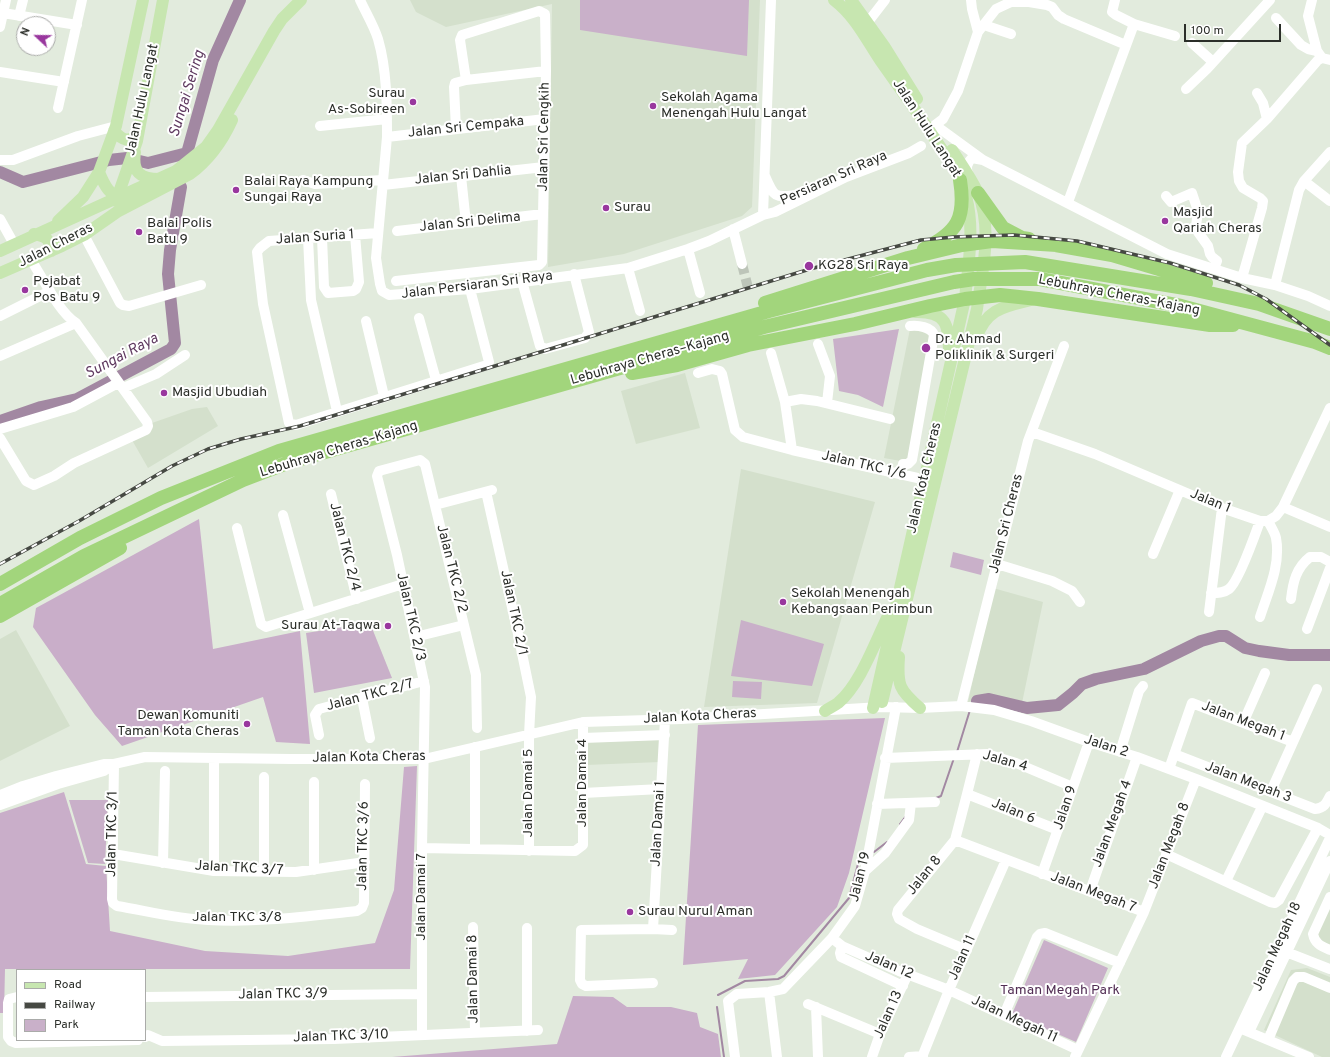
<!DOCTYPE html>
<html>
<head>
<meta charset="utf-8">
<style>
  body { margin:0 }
  #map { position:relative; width:1330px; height:1057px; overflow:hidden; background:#e2ebdd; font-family:Overpass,sans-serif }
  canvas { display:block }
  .legend { position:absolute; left:16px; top:969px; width:130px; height:72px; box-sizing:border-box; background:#fff; border:1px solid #aaaba9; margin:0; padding:5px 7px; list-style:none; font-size:12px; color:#2b2e29 }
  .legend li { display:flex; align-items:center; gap:8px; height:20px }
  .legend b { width:20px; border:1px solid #aaaba9 }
  .north { position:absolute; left:16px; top:16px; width:40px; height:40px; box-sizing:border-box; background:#fff; border:1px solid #aaaba9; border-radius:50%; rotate:292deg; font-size:11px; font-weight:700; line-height:16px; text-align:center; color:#2b2e29 }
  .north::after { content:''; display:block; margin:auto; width:14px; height:18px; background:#99379e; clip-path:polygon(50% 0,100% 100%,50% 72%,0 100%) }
  .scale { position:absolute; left:1184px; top:24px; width:97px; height:18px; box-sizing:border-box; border:2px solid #2b2e29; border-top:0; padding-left:5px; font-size:12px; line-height:14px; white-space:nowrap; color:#2b2e29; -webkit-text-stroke:3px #fff; paint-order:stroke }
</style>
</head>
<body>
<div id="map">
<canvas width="1330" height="1057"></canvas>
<ul class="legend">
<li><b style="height:5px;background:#c7e6b0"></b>Road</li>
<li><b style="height:5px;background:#464943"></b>Railway</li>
<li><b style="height:11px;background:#c9b0c9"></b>Park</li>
</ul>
<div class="north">N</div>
<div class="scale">100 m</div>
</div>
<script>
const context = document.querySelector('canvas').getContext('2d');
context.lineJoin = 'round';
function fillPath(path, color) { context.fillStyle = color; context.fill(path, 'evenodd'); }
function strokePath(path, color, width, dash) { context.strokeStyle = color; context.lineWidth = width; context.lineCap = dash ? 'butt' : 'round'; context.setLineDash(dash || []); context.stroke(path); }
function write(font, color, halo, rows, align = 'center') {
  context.font = font + ' Overpass,sans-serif'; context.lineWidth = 4; context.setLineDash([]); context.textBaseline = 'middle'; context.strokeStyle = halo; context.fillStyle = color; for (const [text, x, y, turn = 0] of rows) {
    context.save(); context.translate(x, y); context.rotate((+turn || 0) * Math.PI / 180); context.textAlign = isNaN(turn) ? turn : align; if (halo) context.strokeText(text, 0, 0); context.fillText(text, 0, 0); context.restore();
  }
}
const built = new Path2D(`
  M410,0H760L752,207L742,216L624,254L548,267L552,4L446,27L416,12Z
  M910,329L930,332L910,460L906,462L884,458Z
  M685,373L700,428L636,444L621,391Z
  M207,407L218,426L148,468L132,440L152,423L192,409Z
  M741,469L875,502L817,703L704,707Z
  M993,588L1043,602L1022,703L990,697L985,699L968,702Z
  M16,630L70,726L0,761V639Z
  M661,738L660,762L586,765V741Z
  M1330,902V948L1316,939Z
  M1307,968L1330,977V1057H1322L1264,1030L1291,970Z`);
const green = new Path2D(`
  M580,0H749L747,56L580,30Z
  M899,329L883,407L858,395L839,391L833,339Z
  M953,552L984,560L981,575L950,567Z
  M741,620L824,644L812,686L731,676Z
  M370,623L392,678L314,693L306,633Z
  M733,681L762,682L761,699L732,697Z
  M69,800H108L105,864L88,863Z
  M1044,940L1108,968L1076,1042L1012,1014Z`);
const forest = new Path2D(`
  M199,519L213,649L300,631L310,744L276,742L263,697L122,746L95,715L33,627L36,608Z
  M885,718L849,873L837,907L775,975L738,979L748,959L683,965L698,725Z
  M417,766L410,969H5L4,1013H0V813L64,792L86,864L106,866L110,931L205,951L288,956L375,943L394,890L404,767Z
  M573,996L613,997L627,1007H671L697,1013L700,1027L718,1034L721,1057H392L557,1044Z`);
const stream = new Path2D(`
  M957,752L970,710
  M936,798L941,796L954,758
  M900,824L906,816
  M874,852L887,842
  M718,995L745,981L778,979L784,976L849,898L858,864L863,858
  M717,1007L724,1057`);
const river = new Path2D(`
  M0,172L23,182L109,160L127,158L148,163L187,153L213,60L240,0
  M0,421L41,407L77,399L171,349L175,343L168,274L170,250L181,187
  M977,701L989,699L1027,708L1058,705L1073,693L1082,684L1096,679L1144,669L1201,641L1219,636H1226L1245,648L1259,651L1289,655H1330`);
const minorTunnel = new Path2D(`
  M742,264L748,288`);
const minor = new Path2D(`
  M360,0C366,13 374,26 378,39C387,70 387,105 387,137L376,258L380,284L382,291L389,295L470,289L628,268L688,249L709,241L763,215L775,212L846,177L909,153L921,146
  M971,0L972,9L978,32
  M1312,0L1308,16L1317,51L1322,58
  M3,13L77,25
  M19,16L23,0
  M1276,18L1301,45L1308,49L1317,51
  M868,22L885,0
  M1134,24L1175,36
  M984,25L1011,34
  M0,27L6,0
  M1192,43L1213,62
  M0,72L64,82
  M1186,89L1207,69L1270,0
  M1257,93L1263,103L1267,119
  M58,108L82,0
  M320,126L387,119
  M456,129L454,87L455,83L466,80L546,71
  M387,137L545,119
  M0,160H13L78,136L116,126
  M983,160L935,125L943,119L958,91L978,32L996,9L1011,2H1029L1047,5L1052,7L1058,15L1064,19L1126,45
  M968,174C966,167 967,163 972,158L983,160L1167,254L1242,278L1275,285L1308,296L1330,306
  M461,176L466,223
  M765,176C774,197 774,198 797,195
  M303,180L315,184L383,180
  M1304,181L1330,201
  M383,185L544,167
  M1166,196L1171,202L1192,193L1198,211L1196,226L1198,232L1208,246L1210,254L1212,257L1217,261L1214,269
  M1068,202L1134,24L1116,15L1112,12L1115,0
  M763,215L771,0
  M0,219L14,244
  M733,229L742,264
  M397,231L543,214
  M378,233L269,241L260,248L257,252L263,304L289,423L296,425L487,365L489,362L470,289
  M84,235L120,303L123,305L129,306L201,285
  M322,237L324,287L328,293L353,291L356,289L359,282L355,235
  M308,238L311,300L337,411
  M688,249L700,293
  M628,268L640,311
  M1242,278L1262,208L1263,201L1260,198L1243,188L1239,181L1238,172L1242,143L1267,119L1318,60L1322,58L1330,60
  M396,281L539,265L542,262L546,71L545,14L539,11L462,35L460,40L466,80
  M522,281L540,346L545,349L585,338L589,332L574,274
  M1275,285L1299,190L1304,181L1330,152
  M0,316L50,291
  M419,318L436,380
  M366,321L384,396
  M818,344L830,376L827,403
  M771,353L785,402L792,450
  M0,356L76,323
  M698,373L712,369L720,371L722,374L735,430L743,437L792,450L931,481
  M123,388L156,374L185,355
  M785,402L801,399L817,401L890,419
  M0,429L73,407L118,383
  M1032,432L1095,454L1222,508L1260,521H1268L1276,516L1283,507L1330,408
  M0,438L26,481L34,485L54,476L74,463L146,430L148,426L147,422L76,323C58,311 43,278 31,260
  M901,475L903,464H908L912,460L934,335C931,327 918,325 910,326
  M485,493L487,496L518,634L531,697L529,735V851
  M331,494L357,599
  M435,505L492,490
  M1283,507L1330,527
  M283,515L310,613
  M237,528L261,624L266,627L403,584
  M1153,554L1180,490
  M997,564L1052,581L1072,591L1080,602
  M1211,593C1217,593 1224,593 1229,589C1239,581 1255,535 1260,521
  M1291,599C1293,582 1296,568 1310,557H1321L1330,562
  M1209,612L1222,508
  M1260,617C1268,592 1281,565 1276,538C1275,533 1271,527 1268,521
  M1307,629L1330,568
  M415,637L464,625
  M362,698L370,738
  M961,706L1028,441L1064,346
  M1243,723L1265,673
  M319,735L315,715L319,709L424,681
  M583,738L665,735
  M1120,752L1139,691L1143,686
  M1174,754L1315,809C1324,808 1326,804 1330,796
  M885,758L987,754L1016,763L1073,787
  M114,764L112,899L113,903L117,906C147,911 177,919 208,920C257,923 308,916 357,911L362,908L364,903L365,784
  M1169,769L1192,703L1293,742
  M264,777V872
  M1271,791L1317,689
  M583,793L661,789
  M967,794L1058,830
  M0,795L23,786L56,776L104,764H114L145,757L291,759H424L583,722L681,719L881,707L920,708L961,706L994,710L1031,721L1089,742L1137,757L1196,779L1318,828L1330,835
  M877,804L935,802
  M0,805L58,784L104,771L114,764
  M955,840L1144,912
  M422,848L575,851L583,845V722
  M475,849V747
  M113,854L214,871L296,872L365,862
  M1166,854L1270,902L1275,903L1279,900L1318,828
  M163,863L165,771
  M314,870V782
  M214,871V759
  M865,871L885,853L909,820L911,803
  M1042,874L1089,742
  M1226,881L1262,807
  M1090,891L1137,757
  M1330,897L1313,934C1315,944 1321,946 1330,950
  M473,927L475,1032
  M653,929L665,720
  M832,938L842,946L899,971L949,990L1078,1050
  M842,946L840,953L841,957L903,986
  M967,950L917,929L899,919L897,914L898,910L955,840L967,794L977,754
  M1281,950L1330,969
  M653,983L586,986L582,984L580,980L581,930L653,929L672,930
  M769,992L777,1057
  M17,997L9,999L8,1003V1037L11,1041L16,1043L138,1040
  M145,997L422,994
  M808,1004L880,1034
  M816,1007L818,1057
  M1004,1015L1037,937L1040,934L1045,933L1120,963
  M1244,1030L1309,1057
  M527,1031V928
  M1249,1032L1330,861
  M422,1034V848L425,687L397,555L377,476L379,471L420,460L425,464L476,675L477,728
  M145,1037L148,1035L162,1041L334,1039L538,1030
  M1268,1040L1293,981L1297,977H1304L1330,988
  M735,1057L728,1001L737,994L769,992L783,989L832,938L855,906L865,871L896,707
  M872,1057L880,1034L908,974
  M909,1057L923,1056
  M922,1057L949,990L1006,860
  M1075,1057L1144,912L1196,779
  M1226,1057L1330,838`);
const major = new Path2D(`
  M834,0C855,16 866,39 880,60C897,84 914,108 931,133C944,153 959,172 966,196C975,230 968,265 965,299L873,708
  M851,0L884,46L917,99
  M114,131C123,141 129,143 138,133
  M135,152C132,172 140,179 159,179
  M99,172C105,187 109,194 124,201
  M116,201L137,141L163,0
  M58,221L83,197L99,172L116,126L143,0
  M34,234C46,236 50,239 51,251
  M0,251L176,171L206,147L218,130L274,31L282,19L301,0
  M0,273L62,246L84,235L117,212L190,174C209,160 222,142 232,120
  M915,312C947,311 949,325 949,353
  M976,338C987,309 1002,307 1031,300
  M899,657C897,685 899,690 920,708
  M882,702L977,309C982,272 993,229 978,193C971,178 961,164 952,150
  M825,711C829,708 834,706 838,703C861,684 876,639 890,612`);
const highway = new Path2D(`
  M978,193L1003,228L1022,238L1029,239
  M1050,244L1112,255L1206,283
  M924,249C958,232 966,218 960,180
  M765,303L908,258L962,245L992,241L1057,245
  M632,373L677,365L748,345L855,324L930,306L965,299L1000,295L1038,299L1210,325H1233
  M0,584L80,538L161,498L279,451L769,311L927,270L956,265L1025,262L1191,289L1259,304L1330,329
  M0,604L84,556L243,480L290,462L764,327L954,282L974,279H1040L1181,306L1315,342L1330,348
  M0,616L120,548`);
const rail = new Path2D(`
  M0,564L79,521L172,466L208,449L241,439L300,426L810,269L921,240L954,237L1014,235L1077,241L1170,263L1239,285L1266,299L1330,345`);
const markers = [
  [413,102,4,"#99379e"],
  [653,106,4,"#99379e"],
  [236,190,4,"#99379e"],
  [606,208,4,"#99379e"],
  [1165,221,4,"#99379e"],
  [139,232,4,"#99379e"],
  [809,266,5,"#99379e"],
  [25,290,4,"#99379e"],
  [926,348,5,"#99379e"],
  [164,393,4,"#99379e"],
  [783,602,4,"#99379e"],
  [388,626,4,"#99379e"],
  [247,724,4,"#99379e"],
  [630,912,4,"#99379e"]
];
const poiNames = [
  ["Surau",405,94,"right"],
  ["As-Sobireen",405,110,"right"],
  ["Sekolah Agama",661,98],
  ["Menengah Hulu Langat",661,114],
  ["Balai Raya Kampung",244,182],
  ["Sungai Raya",244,198],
  ["Surau",614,208],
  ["Masjid",1173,213],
  ["Qariah Cheras",1173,229],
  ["Balai Polis",147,224],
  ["Batu 9",147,240],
  ["KG28 Sri Raya",818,266],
  ["Pejabat",33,282],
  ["Pos Batu 9",33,298],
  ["Dr. Ahmad",935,340],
  ["Poliklinik & Surgeri",935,356],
  ["Masjid Ubudiah",172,393],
  ["Sekolah Menengah",791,594],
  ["Kebangsaan Perimbun",791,610],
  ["Surau At-Taqwa",380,626,"right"],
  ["Dewan Komuniti",239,716,"right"],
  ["Taman Kota Cheras",239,732,"right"],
  ["Surau Nurul Aman",638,912]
];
const streetNames = [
  ["Jalan Hulu Langat",143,100,-78],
  ["Jalan Sri Cempaka",466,128,-6],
  ["Jalan Hulu Langat",926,129,57],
  ["Jalan Sri Cengkih",545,137,-89],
  ["Jalan Sri Dahlia",463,176,-6],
  ["Persiaran Sri Raya",834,179,-24],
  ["Jalan Sri Delima",470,223,-6],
  ["Jalan Suria 1",315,238,-4],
  ["Jalan Cheras",56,246,-27],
  ["Jalan Persiaran Sri Raya",477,286,-7],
  ["Lebuhraya Cheras–Kajang",1119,296,11],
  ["Lebuhraya Cheras–Kajang",650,359,-16],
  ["Lebuhraya Cheras–Kajang",339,450,-17],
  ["Jalan TKC 1/6",864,466,13],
  ["Jalan Kota Cheras",925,478,-77],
  ["Jalan 1",1210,502,22],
  ["Jalan Sri Cheras",1007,524,-76],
  ["Jalan TKC 2/4",344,547,76],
  ["Jalan TKC 2/2",451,569,76],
  ["Jalan TKC 2/1",513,613,78],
  ["Jalan TKC 2/3",410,617,77],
  ["Jalan TKC 2/7",370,696,-15],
  ["Jalan Kota Cheras",700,717,-3],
  ["Jalan Megah 1",1243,722,21],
  ["Jalan 2",1106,747,18],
  ["Jalan Kota Cheras",369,758,-1],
  ["Jalan 4",1005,762,16],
  ["Jalan Damai 4",583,783,-90],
  ["Jalan Megah 3",1248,783,21],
  ["Jalan Damai 5",529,793,-90],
  ["Jalan 9",1066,808,-71],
  ["Jalan 6",1013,812,22],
  ["Jalan Damai 1",659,824,-87],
  ["Jalan Megah 4",1113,824,-70],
  ["Jalan TKC 3/1",113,834,-89],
  ["Jalan TKC 3/6",364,846,-89],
  ["Jalan Megah 8",1170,846,-69],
  ["Jalan TKC 3/7",239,869,3],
  ["Jalan 8",925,876,-51],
  ["Jalan 19",861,877,-76],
  ["Jalan Megah 7",1093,893,21],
  ["Jalan Damai 7",422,897,-90],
  ["Jalan TKC 3/8",237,918],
  ["Jalan Megah 18",1278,947,-65],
  ["Jalan 11",963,958,-66],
  ["Jalan 12",889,966,23],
  ["Jalan Damai 8",474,979,-91],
  ["Jalan TKC 3/9",283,995,-1],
  ["Jalan 13",889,1015,-66],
  ["Jalan Megah 11",1014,1020,25],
  ["Jalan TKC 3/10",341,1037,-2]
];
const parkNames = [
  ["Taman Megah Park",1060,991]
];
const waterNames = [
  ["Sungai Sering",188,94,-73],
  ["Sungai Raya",122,357,-28]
];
fillPath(built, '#d4e0cc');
fillPath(green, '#c9b0c9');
fillPath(forest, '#c9aec9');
strokePath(stream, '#a288a2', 2);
strokePath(river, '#a288a2', 12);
strokePath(minorTunnel, '#bdc5b9', 10, [10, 5]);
strokePath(minor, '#fff', 10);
strokePath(major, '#c7e6b0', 12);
strokePath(highway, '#a2d57c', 14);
strokePath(rail, '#464943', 3.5);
strokePath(rail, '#fff', 2, [6]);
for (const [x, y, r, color] of markers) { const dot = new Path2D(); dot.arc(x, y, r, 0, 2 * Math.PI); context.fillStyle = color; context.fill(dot); strokePath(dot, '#fff', 1.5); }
write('14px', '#2b2e29', '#fff', poiNames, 'left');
write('14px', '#2b2e29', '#fff', streetNames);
write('14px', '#522e54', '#fff', parkNames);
write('italic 15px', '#5f3a60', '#fff', waterNames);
</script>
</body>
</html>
